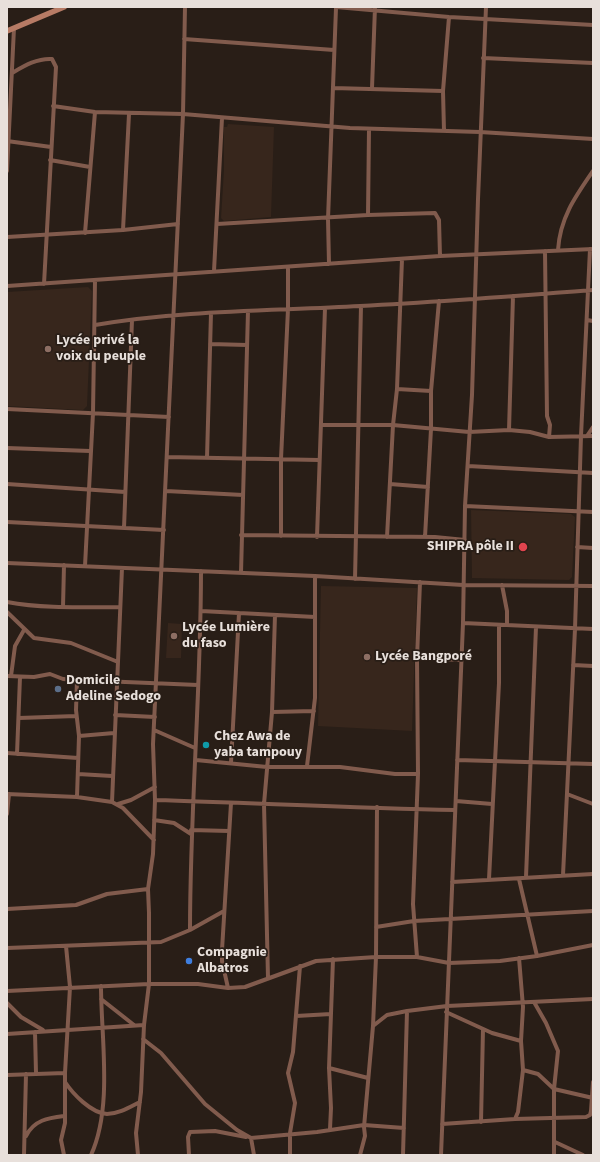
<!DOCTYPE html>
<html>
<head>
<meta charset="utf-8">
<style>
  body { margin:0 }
  #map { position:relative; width:600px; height:1162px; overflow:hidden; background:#291e17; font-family:"Source Sans 3",sans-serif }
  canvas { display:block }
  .frame { position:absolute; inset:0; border:8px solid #e8e0db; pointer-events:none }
</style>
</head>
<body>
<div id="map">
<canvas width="600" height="1162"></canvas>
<div class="frame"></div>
</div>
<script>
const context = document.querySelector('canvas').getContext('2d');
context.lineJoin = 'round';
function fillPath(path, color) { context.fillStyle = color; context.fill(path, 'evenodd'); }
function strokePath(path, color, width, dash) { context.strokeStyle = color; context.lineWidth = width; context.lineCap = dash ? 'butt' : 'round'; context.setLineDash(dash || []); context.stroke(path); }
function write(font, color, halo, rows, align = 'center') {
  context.font = font + ' "Source Sans 3",sans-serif'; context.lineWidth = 3.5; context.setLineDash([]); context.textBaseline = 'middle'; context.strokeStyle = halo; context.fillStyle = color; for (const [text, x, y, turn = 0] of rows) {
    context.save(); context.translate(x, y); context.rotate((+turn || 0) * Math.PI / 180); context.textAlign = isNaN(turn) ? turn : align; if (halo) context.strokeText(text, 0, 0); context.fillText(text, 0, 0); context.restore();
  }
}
const built = new Path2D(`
  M228,124L274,127L271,217L224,221L221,218L224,170V127H227Z
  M88,287L92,291L87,406L83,410L7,406V292Z
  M471,510L571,514L575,517L572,577L569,580L472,578Z
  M321,586L417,588L412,731L318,726Z
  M168,623L182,624L181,658H166Z`);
const street = new Path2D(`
  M336,7L449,17L593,25
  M184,39L334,50
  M483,58L593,63
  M12,73C24,66 37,58 52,59L56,67L44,284
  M333,88L443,91
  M372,88L375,7
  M53,106L95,112L183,114L350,128L480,132L593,139
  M444,131L443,91L449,17
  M7,141L51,147
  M50,160L90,167
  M7,171L14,28
  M368,215L369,129
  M217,224L368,215L435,213L439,220L440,256
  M123,230L129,114
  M85,233L95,112
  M7,237L123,230L178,224
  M558,250C560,218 575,197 593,171
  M545,251L547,416L550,425L549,437
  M329,264L328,219L336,8
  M214,271L222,118
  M7,286L440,256L593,249
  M587,320L593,321
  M95,325C182,310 272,311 360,306C438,302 516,296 593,290
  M210,344L247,345
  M397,389L431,391L439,301
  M7,409L169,417
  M321,425H393L469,432L509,430L530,432L549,437L593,436
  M509,430L513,296
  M587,436L593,427
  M7,448L90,451
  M167,457L319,460
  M207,458L211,313
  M468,466L593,473
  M7,484L125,492
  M390,484L428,487
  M166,491L243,495
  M465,506L593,512
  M7,522L164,530
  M124,528L132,320
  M241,535L435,537L465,540
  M281,536V459L288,309V267
  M317,537L325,308
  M387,537L393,425L397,389L402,259
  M425,537L431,429V391
  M577,547L593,548
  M7,563L315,576L463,585L593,586
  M85,566L93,413L95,281
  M241,573L248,311
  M355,579L361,306
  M502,585L507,611V625
  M7,602C44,609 83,607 120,607
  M63,607L64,565
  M201,611L315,617
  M7,612L34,638L71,643L118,662
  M463,623L593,629
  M417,658L461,660
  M573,665L593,666
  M7,676L34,677L50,674L63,679L77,680L198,685
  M11,676L15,646L24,630
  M77,680L76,710L79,736L77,797
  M272,712L314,711
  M115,715L155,717
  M19,718L76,716
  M154,730L195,748
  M79,736L114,733
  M7,753L78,758
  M17,754L20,677
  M196,760L267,767H340L395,774H418
  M457,760L593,764
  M231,763L239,613
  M307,766L315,698V576
  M78,774L112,776
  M7,794L77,797L112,802L123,808L154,840
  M567,794L593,804
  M155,800C255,803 355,808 455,810
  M456,801L492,804
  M112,802L122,568
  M118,804L131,800L155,787
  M7,814L9,794
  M154,820L174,823L191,834
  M191,830L229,831
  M563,875L575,629L581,436L590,249
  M526,877L536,627
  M489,879L499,683V625
  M519,879L537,956
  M452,882L593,874
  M7,909L76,905L107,894L148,889
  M376,927L414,921L593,911
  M190,930C190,810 201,691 201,571
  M7,948L161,942L190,930L224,911
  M417,957L413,904L418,774L417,658L420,582
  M268,978L264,804L272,712L275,615
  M228,988L222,961V950L231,803
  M7,991L149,984H198L228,988L245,987L316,961L376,957H417L449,963L500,961L537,956L593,945
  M101,999L134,1025
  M534,1002L546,1023L558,1051L554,1089V1155
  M7,1003L21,1017L43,1030
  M446,1012L492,1033L521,1041
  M296,1016L331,1014
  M373,1026L387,1015L407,1011
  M35,1032L36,1073
  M7,1034L144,1025
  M143,1039L161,1053L205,1104L237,1130L251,1138L317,1132L364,1125L404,1128
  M329,1068L368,1078
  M523,1070L538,1074L554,1089L593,1098
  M7,1075L65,1073
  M65,1082C73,1094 91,1113 107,1114C119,1114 130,1107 140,1102
  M515,1119L586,1117L590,1115L591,1111L593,1082
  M481,1122L483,1029
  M442,1124L515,1119L518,1112L523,1070L521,1041L523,1007L519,958
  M330,1129L331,1108L329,1068L333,959
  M26,1136C34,1120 48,1118 64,1116
  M251,1138L254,1155
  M555,1142L583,1155
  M24,1155L26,1074
  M64,1155L61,1140L65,1123V1073L70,987L66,946
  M91,1155C113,1107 101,1038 101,986
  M138,1155L136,1133L141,1092L144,1025L149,984V913L148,889L153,854L155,800L153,744L183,114L185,7
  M189,1155L188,1137L190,1132L215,1131L246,1137
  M290,1155V1133L295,1103L288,1073L293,1052L300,966
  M360,1155L365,1136L364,1127L373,1026L376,957L377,807
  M403,1155L407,1011L447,1006L593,999
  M441,1155L463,623L465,506L472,395L478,199L486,7`);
const secondary = new Path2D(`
  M7,31L64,7`);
const markers = [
  [48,349,4,"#8d6e63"],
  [523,547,5,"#e0444e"],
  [174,636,4,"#8d6e63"],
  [367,657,4,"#8d6e63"],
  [58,689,4,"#5c6f8a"],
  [206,745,4,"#0f9aa8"],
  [189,961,4,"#3f7fe0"]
];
const poiNames = [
  ["Lycée privé la",56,341],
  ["voix du peuple",56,357],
  ["SHIPRA pôle II",514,547,"right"],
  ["Lycée Lumière",182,628],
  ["du faso",182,644],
  ["Lycée Bangporé",375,657],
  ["Domicile",66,681],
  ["Adeline Sedogo",66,697],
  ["Chez Awa de",214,737],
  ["yaba tampouy",214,753],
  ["Compagnie",197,953],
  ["Albatros",197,969]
];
fillPath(built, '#37261c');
strokePath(street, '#815b4d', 4);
strokePath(secondary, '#b77b65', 5.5);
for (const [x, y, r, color] of markers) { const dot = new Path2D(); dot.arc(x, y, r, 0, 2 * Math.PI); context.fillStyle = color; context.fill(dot); strokePath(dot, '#291e17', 1.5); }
write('bold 14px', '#e8e0db', '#291e17', poiNames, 'left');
</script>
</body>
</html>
